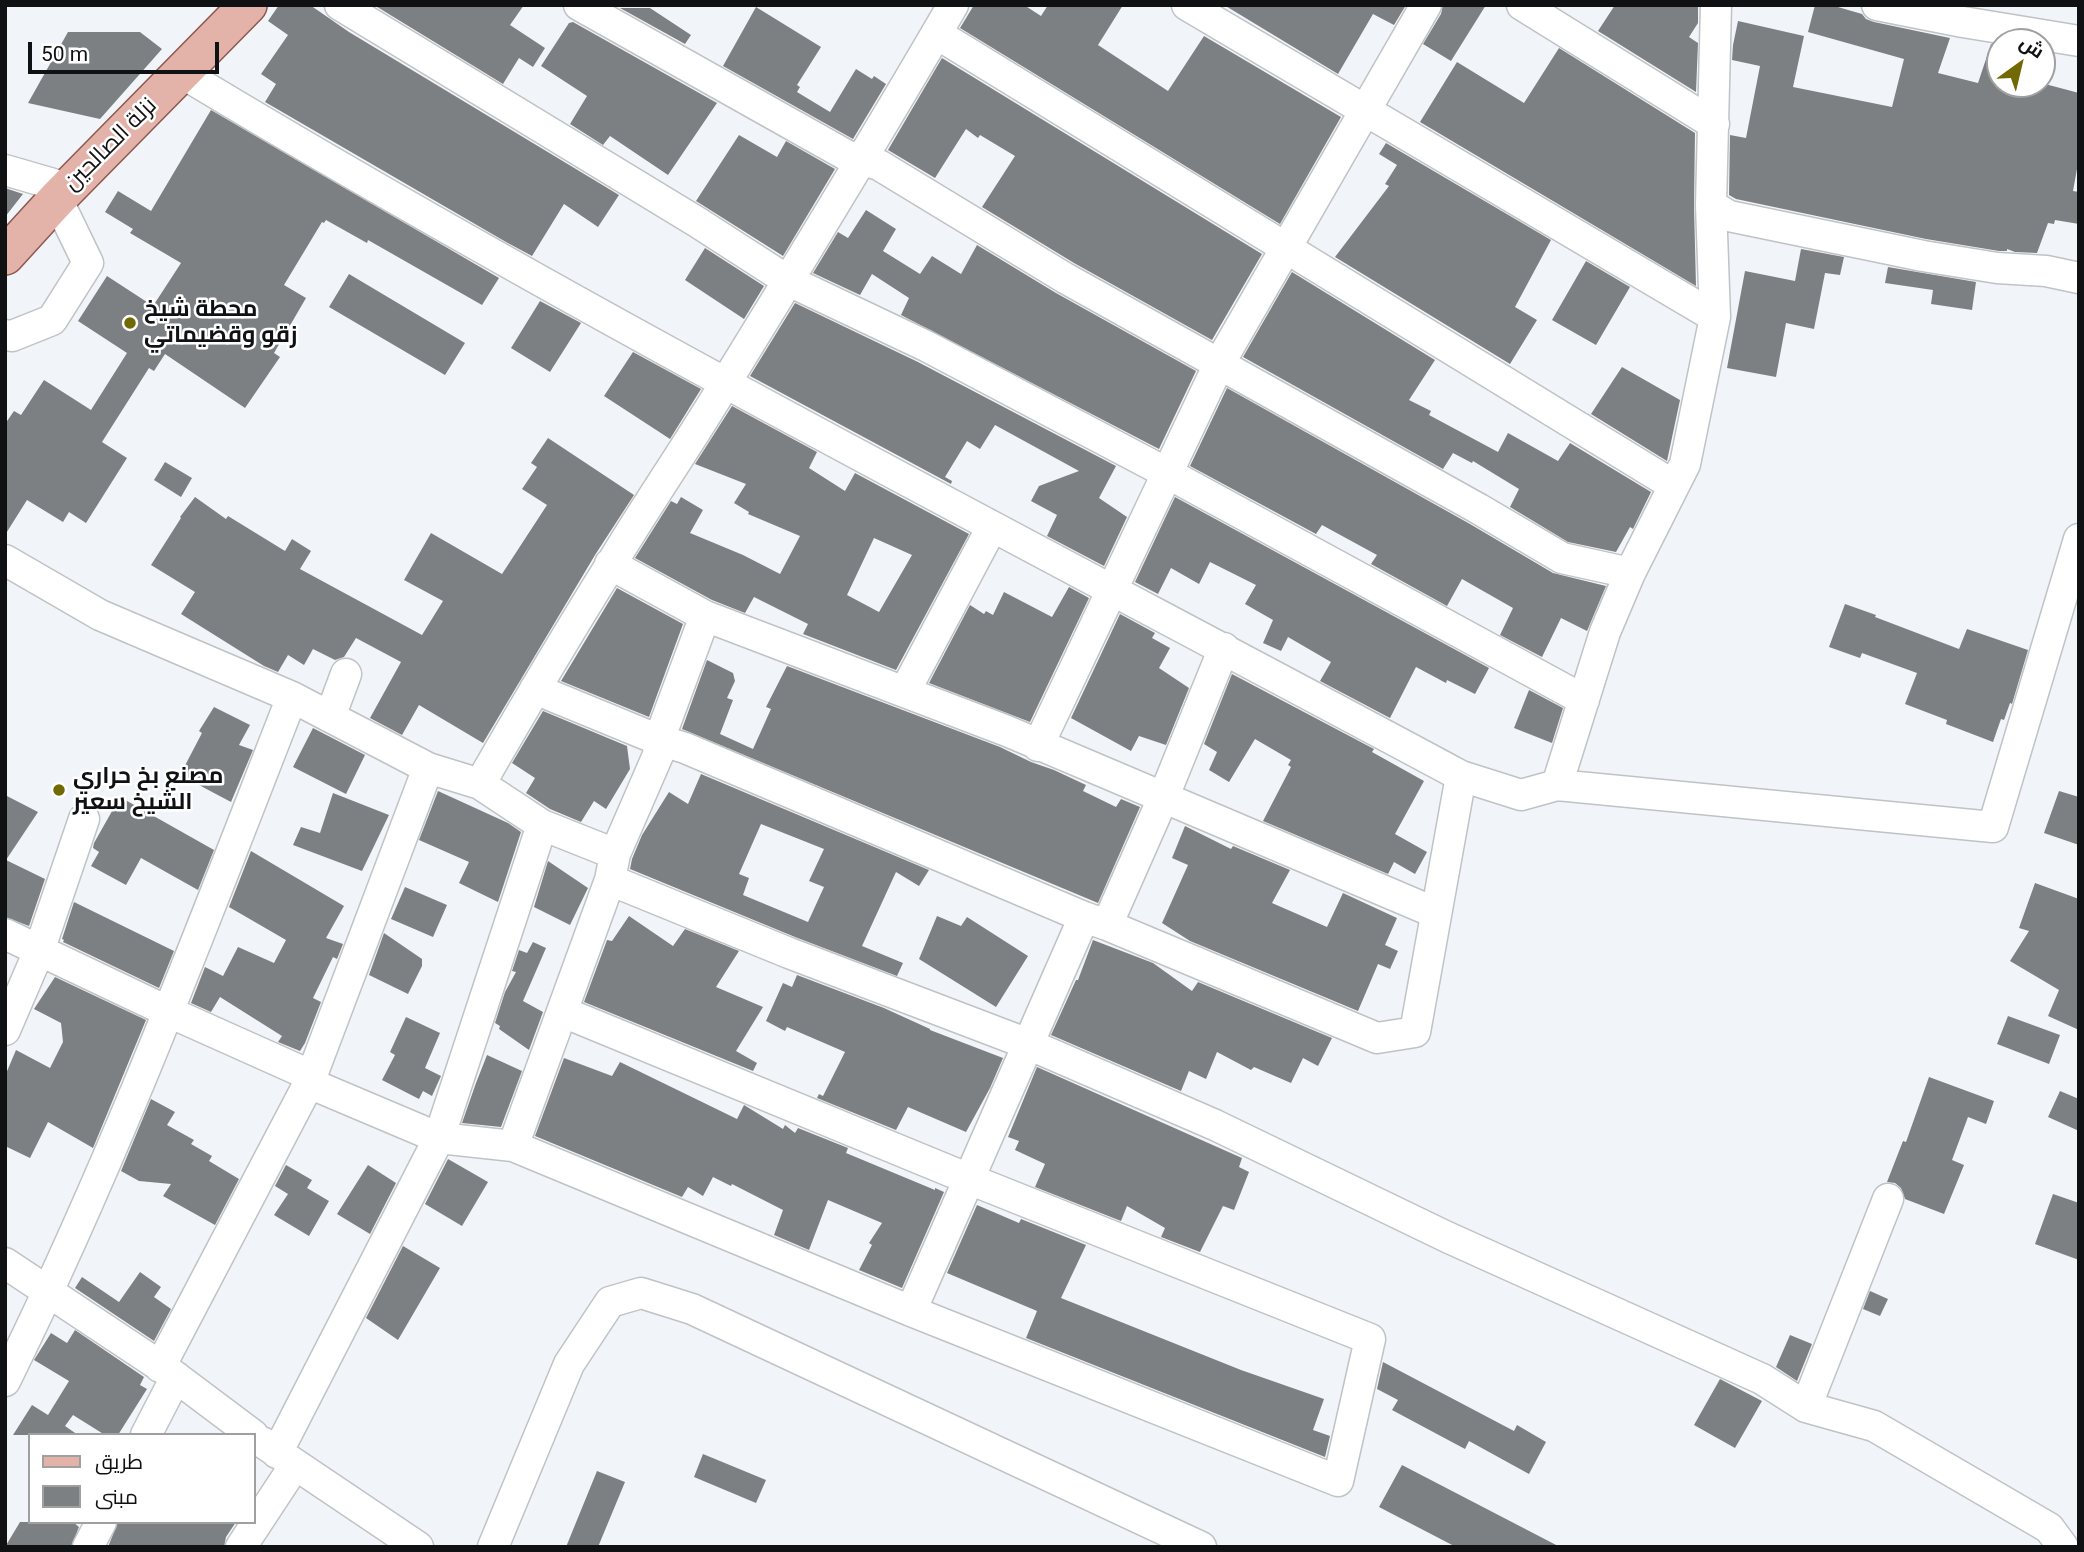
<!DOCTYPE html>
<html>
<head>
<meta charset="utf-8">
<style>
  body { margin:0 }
  #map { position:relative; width:2084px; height:1552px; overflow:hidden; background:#f1f5f9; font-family:Roboto,Cairo,sans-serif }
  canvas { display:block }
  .frame { position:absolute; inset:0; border:7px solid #101112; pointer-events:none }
  .legend { position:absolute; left:28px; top:1433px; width:228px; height:91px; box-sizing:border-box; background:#fff; border:2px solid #9fa0a0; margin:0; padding:9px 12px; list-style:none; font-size:21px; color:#101112 }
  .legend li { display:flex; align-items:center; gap:14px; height:35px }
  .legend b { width:35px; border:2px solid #9fa0a0 }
  .north { position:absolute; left:1986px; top:28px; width:70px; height:70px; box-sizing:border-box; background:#fff; border:2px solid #9fa0a0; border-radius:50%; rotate:34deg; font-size:19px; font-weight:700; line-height:28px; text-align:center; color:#101112 }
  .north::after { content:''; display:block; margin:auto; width:24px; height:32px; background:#716a04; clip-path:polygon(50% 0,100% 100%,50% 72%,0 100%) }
  .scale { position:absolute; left:28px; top:42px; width:191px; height:32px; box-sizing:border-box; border:4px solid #101112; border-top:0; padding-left:9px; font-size:21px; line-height:24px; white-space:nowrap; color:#101112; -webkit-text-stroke:5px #fff; paint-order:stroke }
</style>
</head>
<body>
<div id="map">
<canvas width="2084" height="1552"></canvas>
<div class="frame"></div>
<ul class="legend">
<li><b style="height:9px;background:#e3b2a9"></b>طريق</li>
<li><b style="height:19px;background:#7c8083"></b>مبنى</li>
</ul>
<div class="north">ش</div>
<div class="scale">50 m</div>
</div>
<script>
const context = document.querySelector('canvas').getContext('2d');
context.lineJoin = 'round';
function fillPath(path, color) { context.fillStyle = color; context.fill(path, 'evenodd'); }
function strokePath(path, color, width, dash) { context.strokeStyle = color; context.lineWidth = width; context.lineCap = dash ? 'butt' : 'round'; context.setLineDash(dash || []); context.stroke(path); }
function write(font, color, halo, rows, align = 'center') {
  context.font = font + ' Roboto,Cairo,sans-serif'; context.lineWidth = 5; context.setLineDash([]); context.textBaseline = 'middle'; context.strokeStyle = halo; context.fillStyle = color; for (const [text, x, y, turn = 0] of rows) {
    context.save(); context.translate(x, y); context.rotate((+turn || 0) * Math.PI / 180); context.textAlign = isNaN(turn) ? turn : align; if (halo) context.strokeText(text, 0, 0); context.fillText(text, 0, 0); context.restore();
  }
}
const building = new Path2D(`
  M279,5H310L349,32L619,195L598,227L564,204L532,256L506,242L265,102L276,84L261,74L288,35L268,21Z
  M374,5H524L510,25L545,48L533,67L519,58L503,84Z
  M974,5H1024L1041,16L1048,5H1123L1098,45L1168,91L1204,36L1341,117L1280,224L960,28Z
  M1224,5H1406L1394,25L1373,14L1338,74Z
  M1443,5H1486L1451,61L1423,44L1441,14Z
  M1615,5H1698V23L1689,37L1698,43L1696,92L1598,31Z
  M1815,5H1831L1862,14L1866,19L1874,22L1950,38L1938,73L1978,83L1991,44L2000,46V84H2045L2079,93V158L2073,191L2079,192V224L2055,220L2054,224L2048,223L2037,253L2015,252L2007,249V251H1999L1926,239L1736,199L1729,195L1730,135L1746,138L1760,66L1732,60L1733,45L1738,21L1804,36L1793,87L1892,107L1904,59L1808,32Z
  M756,7L821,47L797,85L800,87L797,92L830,112L856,69L872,79L874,76L886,84L853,139L723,66Z
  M620,8H650L691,35L685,44Z
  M573,22L717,103L668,175L610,136L603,145L570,124L587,96L541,66L569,23Z
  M68,32H140L162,49L100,119L28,103Z
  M1559,48L1695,133L1694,206L1696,286L1420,122L1457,62L1524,103Z
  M942,58L1262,254L1212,340L1074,263L982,207L1015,156L980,135L978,138L966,129L935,178L888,150Z
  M211,110L499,278L482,305L368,240L367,243L326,220L324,223L322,222L284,285L306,298L274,353L280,357L245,408L165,354L154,371L149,368L102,442L127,458L86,523L69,512L63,522L27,500L5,535V424L14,411L21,415L44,380L91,410L127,353L78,321L107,276L153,306L181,263L130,233L133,229L105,212L118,191L151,211Z
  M739,135L777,157L786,141L835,169L783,256L696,201Z
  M1386,143L1551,240L1515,307L1537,320L1510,364L1335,257L1389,186L1385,184L1397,165L1379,154Z
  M5,188L23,194L5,217Z
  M866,210L896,229L883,251L920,274L932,256L961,274L977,245L1056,293L1196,371L1159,449L901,315L909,298L872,274L860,295L813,273L838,232L848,238Z
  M705,248L764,286L744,319L685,280Z
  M1801,249L1844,257L1840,275L1825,273L1814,329L1786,323L1776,377L1727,368L1745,271L1795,281Z
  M1586,261L1630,287L1596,345L1552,320Z
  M1888,267L1976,282L1972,310L1931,304L1933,290L1885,283Z
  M1292,272L1435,360L1409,400L1431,411L1429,415L1498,452L1508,433L1558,461L1570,443L1651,492L1633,529L1630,527L1616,552L1568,542L1510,507L1519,489L1473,461L1472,463L1453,453L1443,469L1243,357Z
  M349,274L465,343L445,375L329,307Z
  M540,301L581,323L550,372L511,348Z
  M795,303L918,362L1116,466L1099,498L1127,517L1104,566L1047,536L1057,515L1031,501L1039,486L1079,471L995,425L980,449L967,441L945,477L952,481L951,484L750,376Z
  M633,352L701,389L670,439L604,396Z
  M1622,367L1680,400L1667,461L1591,414Z
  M1227,388L1470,524L1553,573L1606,586L1587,631L1561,618L1542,657L1500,635L1513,608L1462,579L1447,606L1371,564L1377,555L1322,525L1316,534L1190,466Z
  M732,406L817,452L809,468L845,491L855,473L969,534L896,670L803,634L808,624L754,597L745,613L712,600L635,558L671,501L677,504L681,497L703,510L690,533L743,555L780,574L800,536L748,514L749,512L734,503L746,484L695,464ZM874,538L912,555L879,612L847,595Z
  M548,438L634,495L595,555L483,743L419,705L402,735L370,718L401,662L356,638L344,657L335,660L313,649L304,665L288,655L278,672L264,666L181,614L195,592L151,565L181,518L180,517L195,497L226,519L228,516L285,551L292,539L311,551L300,569L422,635L443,601L404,580L431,533L502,574L547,505L522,489L537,467L531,463Z
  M165,462L192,478L181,497L154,480Z
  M1175,497L1489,668L1475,694L1447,680L1446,683L1416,667L1390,718L1320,681L1331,662L1288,637L1281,651L1263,643L1273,620L1245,604L1256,585L1210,562L1199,584L1171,568L1158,594L1135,582Z
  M1069,587L1089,598L1030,722L929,683L970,605L984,614L986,611L993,615L1004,592L1052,617Z
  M617,588L683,624L649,717L561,681Z
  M1845,604L1876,615L1875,617L1959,649L1967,629L2028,650L2012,704L2010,703L2004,720L2001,719L1993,742L1946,724L1947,720L1905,704L1917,673L1862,653L1860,658L1829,647Z
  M1120,614L1155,633L1152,638L1170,648L1159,668L1189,688L1166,745L1139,736L1131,751L1071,718Z
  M707,660L733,673L735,681L727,698L733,700L720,734L753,749L771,709L766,707L787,666L1000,747L1031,762L1054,770L1086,785L1083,791L1116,807L1121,799L1140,807L1098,903L682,729Z
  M1232,674L1374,749L1372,752L1424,781L1395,834L1427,852L1415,874L1394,862L1388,874L1263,821L1291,767L1288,765L1291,760L1255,739L1229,782L1209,770L1217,752L1204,744Z
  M1529,690L1563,708L1552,743L1514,728Z
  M214,707L250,725L239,745L253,750L231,802L180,775L202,733L199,731Z
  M543,711L627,746L630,769L606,809L594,801L581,822L550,809L526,793L535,778L512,763Z
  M313,728L365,755L346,794L293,767Z
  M701,774L929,870L919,886L896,872L862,946L903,963L897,976L795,937L630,869L632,859L642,835L669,792L688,804ZM761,824L824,849L809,881L824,887L808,922L743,895L749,878L739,874Z
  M438,791L508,823L521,832L498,902L459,883L469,862L419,840Z
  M2059,791L2079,797V845L2044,833Z
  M333,793L389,815L362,871L293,845L301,827L320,833Z
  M5,795L38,812L6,860L45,879L29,926L5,917Z
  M120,797L214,850L198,890L141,858L126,885L91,866L99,852L93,848L94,843Z
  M1185,826L1231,849L1233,846L1290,870L1272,903L1327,927L1343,893L1397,918L1385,945L1398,951L1390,969L1378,964L1358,1011L1190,941L1162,923L1188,865L1172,858Z
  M251,851L344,906L326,938L343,944L337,959L333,957L313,998L321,1002L305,1043L300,1051L278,1042L282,1036L220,997L211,1012L191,1003L205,967L223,976L238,947L274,963L286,940L229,907Z
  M548,861L588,888L570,925L534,907Z
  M2035,883L2079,899V1030L2048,1016L2059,990L2010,961L2029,931L2019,928Z
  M405,887L447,905L433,937L391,919Z
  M74,902L174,951L159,988L63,942L64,940L62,939Z
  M629,916L673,946L685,929L739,951L716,987L763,1007L736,1051L757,1063L753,1071L584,1002L607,940L612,941Z
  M937,916L961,926L967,917L1028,956L996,1007L919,959Z
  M384,933L422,959V966L408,994L369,975Z
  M1093,940L1153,963L1192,991L1198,982L1332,1038L1318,1066L1303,1058L1291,1083L1254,1067L1251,1070L1217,1052L1206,1079L1189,1071L1181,1091L1051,1035L1076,980H1078Z
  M533,942L546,948L523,1001L543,1012L529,1050L499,1029L500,1026L495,1023L505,992L516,972L512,971L519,950L527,953Z
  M797,975L884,1008L930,1029V1030L1003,1058L990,1088L966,1132L908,1107L896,1130L817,1098L819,1094L823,1096L845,1052L787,1027L785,1031L766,1021L783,983L792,987Z
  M55,977L146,1020L93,1148L48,1122L30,1158L5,1146V1076L16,1050L50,1068L63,1042L61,1023L34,1009Z
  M2008,1016L2060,1035L2049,1064L1997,1044Z
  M406,1017L440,1033L425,1068L441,1076L432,1096L423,1091L419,1099L382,1080L395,1055L390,1052Z
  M487,1055L522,1071L501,1127L462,1123L476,1083Z
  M564,1058L612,1076L620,1062L737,1119L744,1105L783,1129L785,1125L795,1133L798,1128L848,1148L846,1153L935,1190V1188L944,1192L902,1288L859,1270L872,1245L869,1243L882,1223L828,1200L809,1250L774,1235L783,1210L732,1184L731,1186L713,1177L703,1196L688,1187L682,1197L535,1136Z
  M1037,1067L1242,1158L1239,1167L1249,1172L1234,1210L1223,1206L1200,1252L1161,1237L1165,1228L1127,1206L1121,1221L1035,1187L1045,1164L1015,1150L1019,1141L1008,1137Z
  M1929,1077L1994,1101L1986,1124L1968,1117L1952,1160L1964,1165L1944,1214L1905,1199L1901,1188L1895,1183L1887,1182L1903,1141L1906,1142Z
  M2060,1091L2079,1099V1131L2048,1117Z
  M151,1099L175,1112L167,1125L194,1140L191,1144L212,1156L209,1161L239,1179L215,1225L163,1196L171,1184L139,1181L121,1171Z
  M448,1159L488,1182L462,1226L425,1204Z
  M286,1165L312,1180L307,1188L329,1201L309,1236L274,1215L288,1194L275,1186Z
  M368,1165L396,1183L370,1234L337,1214Z
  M2053,1194L2079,1203V1260L2035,1244Z
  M977,1205L1019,1223L1021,1219L1086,1245L1061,1298L1241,1370L1324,1399L1313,1430L1330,1436L1325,1457L1026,1338L1037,1311L947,1273Z
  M403,1246L440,1268L398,1340L366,1318Z
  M140,1272L161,1287L154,1297L171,1309L154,1341L75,1288L82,1277L119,1302Z
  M1870,1291L1888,1299L1880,1316L1863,1309Z
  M75,1330L144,1377L140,1385L147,1389L118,1435H105L73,1415L65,1426L78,1435H13L32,1405L48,1415L69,1381L34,1360L51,1333L67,1343Z
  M1790,1335L1812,1344L1797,1381L1776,1367Z
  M1383,1362L1514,1431L1517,1425L1546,1442L1529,1474L1469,1441L1465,1449L1392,1410L1398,1400L1377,1389Z
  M1720,1379L1762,1401L1735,1448L1694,1425Z
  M703,1454L766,1480L756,1503L694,1477Z
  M1402,1465L1560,1547H1456L1379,1507Z
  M597,1471L625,1482L598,1547H566Z
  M20,1522H73L79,1527L71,1547H5Z
  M118,1522H236L226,1537L224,1547H108Z`);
const minor = new Path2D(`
  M340,5L697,222L787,280L926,346L1167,473L1584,700
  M579,5L846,155L879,165L1065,278L1479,509L1562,558L1630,573
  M1187,5L1715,317
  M1522,5L1714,124
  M1877,5L1963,22L2079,41
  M937,34L1673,485
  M182,73C599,325 1033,546 1461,776L1521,795L1557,785L1605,632L1630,573L1685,464L1715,317L1711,205L1716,5
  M5,170L67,188
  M1711,205L1729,216L1923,256L1997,268L2046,271L2079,278
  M5,335L12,336L52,320L88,263L57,199
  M5,560L100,615L292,697L428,768L480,784L542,825L615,854
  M610,564L705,616L1007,731L1436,913
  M535,689L659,740L685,748L1084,917L1107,925L1377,1038L1415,1032L1461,776
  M905,691L992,527
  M330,717L346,674
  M1038,746L1219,364L1426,5
  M480,784C522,711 565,638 610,566C647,504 689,444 726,382C803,257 879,132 953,5
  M1557,785L1993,827L2079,539
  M610,880L789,953L1028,1044L1215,1125L1447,1237L1762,1379L1806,1407L1874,1426L2049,1528L2063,1547
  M1107,925L1164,796L1224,648
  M5,934L169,1012L312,1076
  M5,1030L39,951L84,819
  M309,1083L439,1138L513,1146L911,1311L1338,1481L1370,1339L969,1179L563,1012
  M513,1146L610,880L615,854L658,755L659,740L705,616
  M5,1263L169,1372L253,1435
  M911,1311L1084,917
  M160,1367L309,1083L428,768
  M5,1381C115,1159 202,927 292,697
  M1806,1407L1888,1199
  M146,1435L176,1377
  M262,1442L418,1547
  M277,1453L439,1138L542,825
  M88,1547L101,1522
  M241,1547L295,1465
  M493,1547L569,1364L610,1302L641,1293L692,1309L1201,1547`);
const major = new Path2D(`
  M5,256L57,199L248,5`);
const markers = [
  [130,323,7,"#716a04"],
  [59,790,7,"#716a04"]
];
const streetNames = [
  ["نزلة الصالحين",111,145,-45]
];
const poiNames = [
  ["محطة شيخ",144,310],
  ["زقو وقضيماتي",144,336],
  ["مصنع بخ حراري",73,777],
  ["الشيخ سعير",73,803]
];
fillPath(building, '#7c8083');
strokePath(minor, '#bfc3c6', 33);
strokePath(major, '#8d584e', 40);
strokePath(minor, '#fff', 30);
strokePath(major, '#e3b2a9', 37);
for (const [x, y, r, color] of markers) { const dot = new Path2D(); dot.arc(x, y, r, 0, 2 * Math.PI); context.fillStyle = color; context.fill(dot); strokePath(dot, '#fff', 2.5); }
write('23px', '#101112', '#fff', streetNames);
write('bold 23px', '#101112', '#fff', poiNames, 'left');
</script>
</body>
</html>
